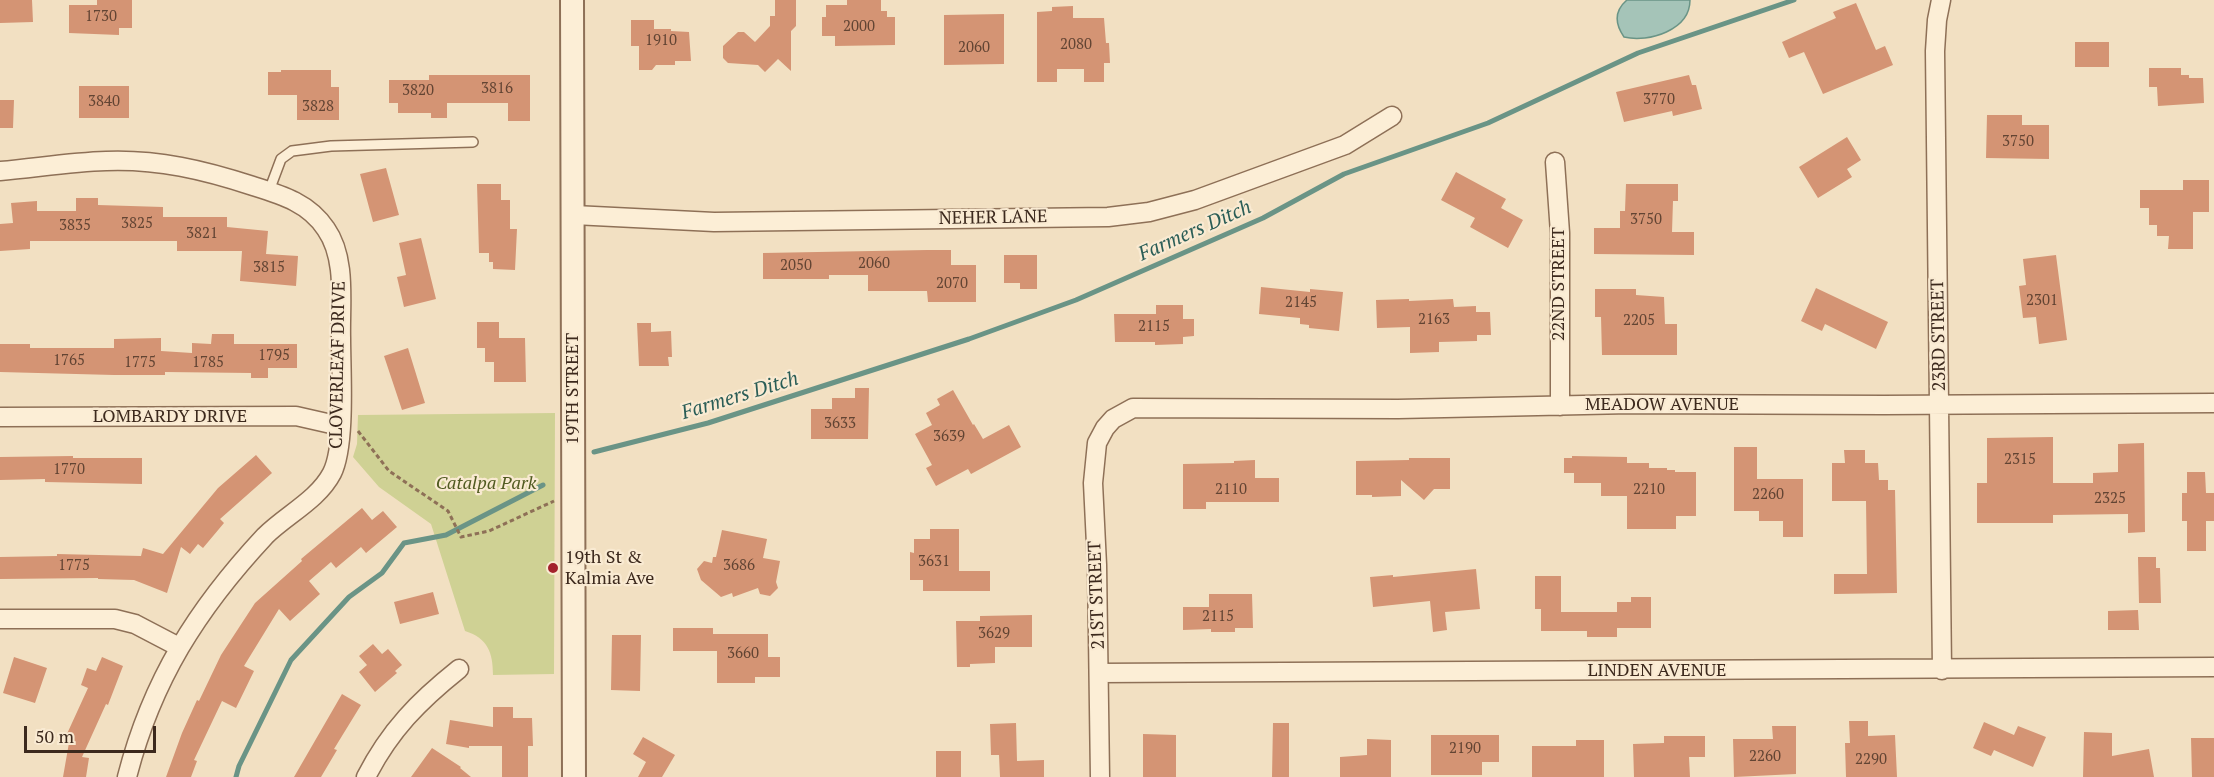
<!DOCTYPE html>
<html>
<head>
<meta charset="utf-8">
<style>
  body { margin:0 }
  #map { position:relative; width:2214px; height:777px; overflow:hidden; background:#f2e0c2; font-family:"PT Serif",serif }
  canvas { display:block }
  .scale { position:absolute; left:24px; top:726px; width:132px; height:27px; box-sizing:border-box; border:3px solid #3c291d; border-top:0; padding-left:8px; font-size:18px; line-height:21px; white-space:nowrap; color:#3c291d; -webkit-text-stroke:4px #f9ead2; paint-order:stroke }
</style>
</head>
<body>
<div id="map">
<canvas width="2214" height="777"></canvas>
<div class="scale">50 m</div>
</div>
<script>
const context = document.querySelector('canvas').getContext('2d');
context.lineJoin = 'round';
function fillPath(path, color) { context.fillStyle = color; context.fill(path, 'evenodd'); }
function strokePath(path, color, width, dash) { context.strokeStyle = color; context.lineWidth = width; context.lineCap = dash ? 'butt' : 'round'; context.setLineDash(dash || []); context.stroke(path); }
function write(font, color, halo, rows, align = 'center') {
  context.font = font + ' "PT Serif",serif'; context.lineWidth = 4.5; context.setLineDash([]); context.textBaseline = 'middle'; context.strokeStyle = halo; context.fillStyle = color; for (const [text, x, y, turn = 0] of rows) {
    context.save(); context.translate(x, y); context.rotate((+turn || 0) * Math.PI / 180); context.textAlign = isNaN(turn) ? turn : align; if (halo) context.strokeText(text, 0, 0); context.fillText(text, 0, 0); context.restore();
  }
}
const green = new Path2D(`
  M555,413L554,674L493,675C493,653 488,638 465,631L431,524L379,487L353,457L357,444L358,415Z`);
const water = new Path2D(`
  M1627,0H1690C1690,30 1649,43 1624,37C1615,24 1614,11 1627,0Z`);
const stream = new Path2D(`
  M594,452L708,423L969,339L1076,300L1263,218L1344,174L1488,123L1638,53L1794,0
  M236,777L239,766L291,660L349,597L382,573L404,543L446,535L543,485`);
const building = new Path2D(`
  M0,0H32L33,22L0,23Z
  M97,0H132V28H119V35L69,33V5H97Z
  M775,0H796V26L791,31V71L778,59L765,72L758,65L728,63L723,58V46L738,32H744L755,42L770,26V16H775Z
  M847,0H881V11H887V17H895V45L835,46V36H822V17H826V5H847Z
  M1856,3L1876,50L1885,46L1893,65L1823,94L1804,52L1789,58L1782,42L1836,18L1833,12Z
  M1073,6V18H1104L1106,43H1109L1110,63H1104V82H1084V69H1057V82H1037V12L1052,11V7Z
  M1004,14V64L944,65V15Z
  M631,20H654V29H671V31L689,32L691,61H675V65H656L652,70H639V46H631Z
  M2075,42H2109V67H2075Z
  M2149,68H2181V75H2189V78H2203L2204,103L2158,106L2157,87H2149Z
  M281,70H331V87H339V120H297V95H268V72H281Z
  M429,75H530V121H508V103H447V118H431V113H398V103H389V80H429Z
  M1689,75L1692,85H1696L1702,109L1673,116L1672,111L1624,122L1616,92Z
  M79,86H129V118H79Z
  M0,100H14L13,128H0Z
  M1987,115H2022V125H2049V159L1986,158Z
  M1847,137L1861,160L1847,169L1852,177L1818,198L1799,167Z
  M386,168L399,215L373,222L360,174Z
  M1456,172L1506,199L1501,208L1523,220L1508,248L1470,227L1475,218L1441,200Z
  M2183,180H2209V212H2193V249H2168L2169,236H2157V225H2149V208H2140V190H2183Z
  M477,184H501V200H510V229H517L515,270L493,269V262H489V253H479Z
  M1626,184H1678V201H1673L1672,232H1694V255L1594,254V228H1620V211H1625Z
  M76,198H98V205L163,207V217H227V227L268,231L266,254L298,256L296,286L240,281L242,251H177V241H30V249L0,251V224L13,223L11,203L37,201V211H76Z
  M421,238L436,299L404,307L397,277L406,275L399,243Z
  M927,250H951V265H976V302H928L927,291H868V275H829V279H763V253Z
  M1004,255H1037V289H1020V283H1004Z
  M2056,255L2067,340L2039,344L2036,317L2023,318L2019,286L2026,285L2023,259Z
  M1261,287L1310,292V289L1343,292L1339,331L1309,328V325L1300,324V318L1259,314Z
  M1816,288L1888,322L1876,349L1825,324L1822,331L1801,321Z
  M1595,289H1636V295L1664,297L1665,324H1677V355H1602L1601,317H1595Z
  M1409,299V301L1453,299L1454,307L1476,306V312H1490L1491,335H1477V341L1439,342V352L1410,353V327L1377,328L1376,300Z
  M1156,305H1183V319H1194V336L1183,337V344L1155,345V342H1115L1114,314H1156Z
  M477,322H499V338H525L526,382H494V362H485V348H477Z
  M637,323H651V332L671,331L672,357H668L669,366H639Z
  M212,334H234V344H297V368H268V378H251V373L165,372V375H114L0,372V344H30V348H114V339L161,338V351L192,353V343L211,344Z
  M408,348L425,403L402,410L384,356Z
  M855,388H869L868,439H811V409H832V398H855Z
  M953,390L973,425L974,424L983,439L1009,425L1021,447L971,474L968,469L936,486L926,468L932,465L915,434L932,425L926,413L940,405L937,399Z
  M2053,437V483H2093V473L2118,472V444L2144,443L2145,532L2128,533V514L2053,515V523H1977V483H1987V438Z
  M1734,447H1757V479H1803V537H1783V521H1759V511H1734Z
  M1844,450H1865V463H1878L1879,480H1888V490H1895L1897,593L1834,594V574H1867L1866,501H1832V463H1845Z
  M256,455L272,473L220,519L224,523L203,548L198,544L190,554L181,547L167,593L134,580L98,579V578L0,579V557L57,556V554L141,556L143,548L163,554L218,488Z
  M73,456V458H142V484L45,482V479L0,480V457Z
  M1572,456L1627,457V463H1649V468H1667V470H1675V472H1696V516H1676V529H1627V496H1601V483H1574V473H1564V458H1572Z
  M1409,458H1450V489H1434L1424,500L1401,480V496L1372,497V495H1356V461L1409,460Z
  M1255,460V478H1279V502H1206V509H1183V464L1234,463V461Z
  M2187,472H2205L2206,493H2214V521H2206V551H2187V521H2182V493H2187Z
  M362,508L372,520L383,511L397,527L366,553L361,547L336,568L331,562L309,581L320,594L290,621L279,609L244,666L254,671L236,708L222,701L194,760L197,761L191,777H166L182,733L197,700L199,701L221,655L255,603L302,561L301,559Z
  M930,529H959V571H990V591H923V580H910V552L914,553V539H930Z
  M722,530L767,539L763,558L780,561L776,582L778,588L770,596L760,594L758,588L733,597L732,593L721,597L701,580L697,569L704,561L712,563L713,557H716Z
  M2138,557H2156V568H2160L2161,603H2139Z
  M1476,569L1480,609L1445,612L1447,630L1433,632L1430,601L1373,607L1370,577L1393,575V577Z
  M1535,576H1561V612H1617V602H1631V597H1651V628H1617V637H1587V631H1541V609H1535Z
  M433,592L439,614L400,624L394,602Z
  M1209,594H1252L1253,628H1235V632H1211V629L1183,630V607H1209Z
  M2138,610L2139,630H2108V611Z
  M1032,615V647H995V663L970,664V667H957L956,621H980V616Z
  M673,628H713V634H768V657H780V677H755V683H717V651H673Z
  M612,635H641L640,691L611,690Z
  M373,644L382,654L388,649L402,665L395,671L397,673L375,692L359,672L367,665L359,656Z
  M14,657L47,668L35,703L3,693Z
  M102,657L123,666L108,705L106,704L82,757L89,758L86,777H63L70,737L66,736L88,688L81,685L87,668L96,671Z
  M342,694L361,705L334,749L337,750L321,777H294Z
  M493,707H513V718H532L533,746H528V777H502V746H469V748L446,744L450,720L493,727Z
  M1849,721H1868V736L1895,735L1897,777H1846L1845,743H1850Z
  M1984,722L2014,735L2018,726L2046,737L2033,767L1994,750L1991,756L1973,748Z
  M1016,723L1017,761L1044,760V777H1000L999,755H991L990,724Z
  M1273,723H1289V777H1272Z
  M1772,726H1796V774L1734,777L1733,739H1773Z
  M2084,732L2112,733V756L2149,749L2154,777H2083Z
  M1143,734L1176,735V777H1143Z
  M1431,735H1499V762H1482V775H1431Z
  M1664,736H1705V757H1689L1690,777H1634L1633,744L1664,743Z
  M643,737L675,755L662,777H638L646,762L633,754Z
  M2191,738H2214V777H2192Z
  M1367,739L1391,740V777H1340V757L1367,755Z
  M1576,740H1604V777H1532V746H1576Z
  M432,748L461,767L460,768L471,777H411Z
  M936,751H961V777H936Z`);
const path = new Path2D(`
  M358,431L389,471L448,511L461,537L489,531L554,501`);
const service = new Path2D(`
  M269,191L281,159L292,151L331,146L473,142`);
const minor = new Path2D(`
  M1941,0L1937,20L1935,51L1942,670
  M1555,162L1560,233V406
  M0,171C35,168 71,162 106,161C158,159 204,170 253,186C282,195 309,203 326,229C347,259 340,304 341,338C341,371 346,445 332,473C318,500 286,515 265,536C197,609 152,680 127,777
  M574,215L714,222L1108,217L1149,212L1195,200L1345,145L1392,116
  M0,417L296,416L340,426
  M0,619H115L135,624L179,647
  M1099,673L2214,667
  M366,777C390,730 419,701 459,669
  M1100,777L1097,565L1093,483L1097,443L1105,428L1113,419L1133,408L1398,409L1630,404L1884,405L2214,403`);
const tertiary = new Path2D(`
  M572,0L574,777`);
const markers = [
  [553,568,6,"#a3212c"]
];
const numberNames = [
  ["1730",101,17],
  ["2000",859,27],
  ["1910",661,41],
  ["2080",1076,45],
  ["2060",974,48],
  ["3816",497,89],
  ["3820",418,91],
  ["3770",1659,100],
  ["3840",104,102],
  ["3828",318,107],
  ["3750",2018,142],
  ["3750",1646,220],
  ["3825",137,224],
  ["3835",75,226],
  ["3821",202,234],
  ["2060",874,264],
  ["2050",796,266],
  ["3815",269,268],
  ["2070",952,284],
  ["2301",2042,301],
  ["2145",1301,303],
  ["2163",1434,320],
  ["2205",1639,321],
  ["2115",1154,327],
  ["1795",274,356],
  ["1765",69,361],
  ["1775",140,363],
  ["1785",208,363],
  ["3633",840,424],
  ["3639",949,437],
  ["2315",2020,460],
  ["1770",69,470],
  ["2110",1231,490],
  ["2210",1649,490],
  ["2260",1768,495],
  ["2325",2110,499],
  ["3631",934,562],
  ["1775",74,566],
  ["3686",739,566],
  ["2115",1218,617],
  ["3629",994,634],
  ["3660",743,654],
  ["2190",1465,749],
  ["2260",1765,757],
  ["2290",1871,760]
];
const streetNames = [
  ["NEHER LANE",993,218,-1],
  ["22ND STREET",1559,284,-90],
  ["23RD STREET",1939,335,-91],
  ["CLOVERLEAF DRIVE",338,365,-89],
  ["19TH STREET",573,389,-90],
  ["MEADOW AVENUE",1662,405],
  ["LOMBARDY DRIVE",170,417],
  ["21ST STREET",1097,595,-92],
  ["LINDEN AVENUE",1657,671]
];
const parkNames = [
  ["Catalpa Park",486,484]
];
const poiNames = [
  ["19th St &",565,558],
  ["Kalmia Ave",565,579]
];
const waterNames = [
  ["Farmers Ditch",1195,231,-24],
  ["Farmers Ditch",740,396,-17]
];
fillPath(green, '#cfd194');
fillPath(water, '#a5c4b8');
strokePath(water, '#6a9486', 1.5);
strokePath(stream, '#6a9486', 5);
fillPath(building, '#d49474');
strokePath(service, '#8e7057', 12);
strokePath(minor, '#8e7057', 21);
strokePath(tertiary, '#8e7057', 26);
strokePath(path, '#8e7057', 3, [4.5, 3]);
strokePath(service, '#fceed6', 9);
strokePath(minor, '#fceed6', 18);
strokePath(tertiary, '#fceed6', 22);
for (const [x, y, r, color] of markers) { const dot = new Path2D(); dot.arc(x, y, r, 0, 2 * Math.PI); context.fillStyle = color; context.fill(dot); strokePath(dot, '#f9ead2', 2); }
write('15px', '#624433', null, numberNames);
write('18px', '#3c291d', '#f9ead2', streetNames);
write('italic 18px', '#515b21', '#f9ead2', parkNames);
write('18px', '#3c291d', '#f9ead2', poiNames, 'left');
write('italic 20px', '#2a5d56', '#f9ead2', waterNames);
</script>
</body>
</html>
